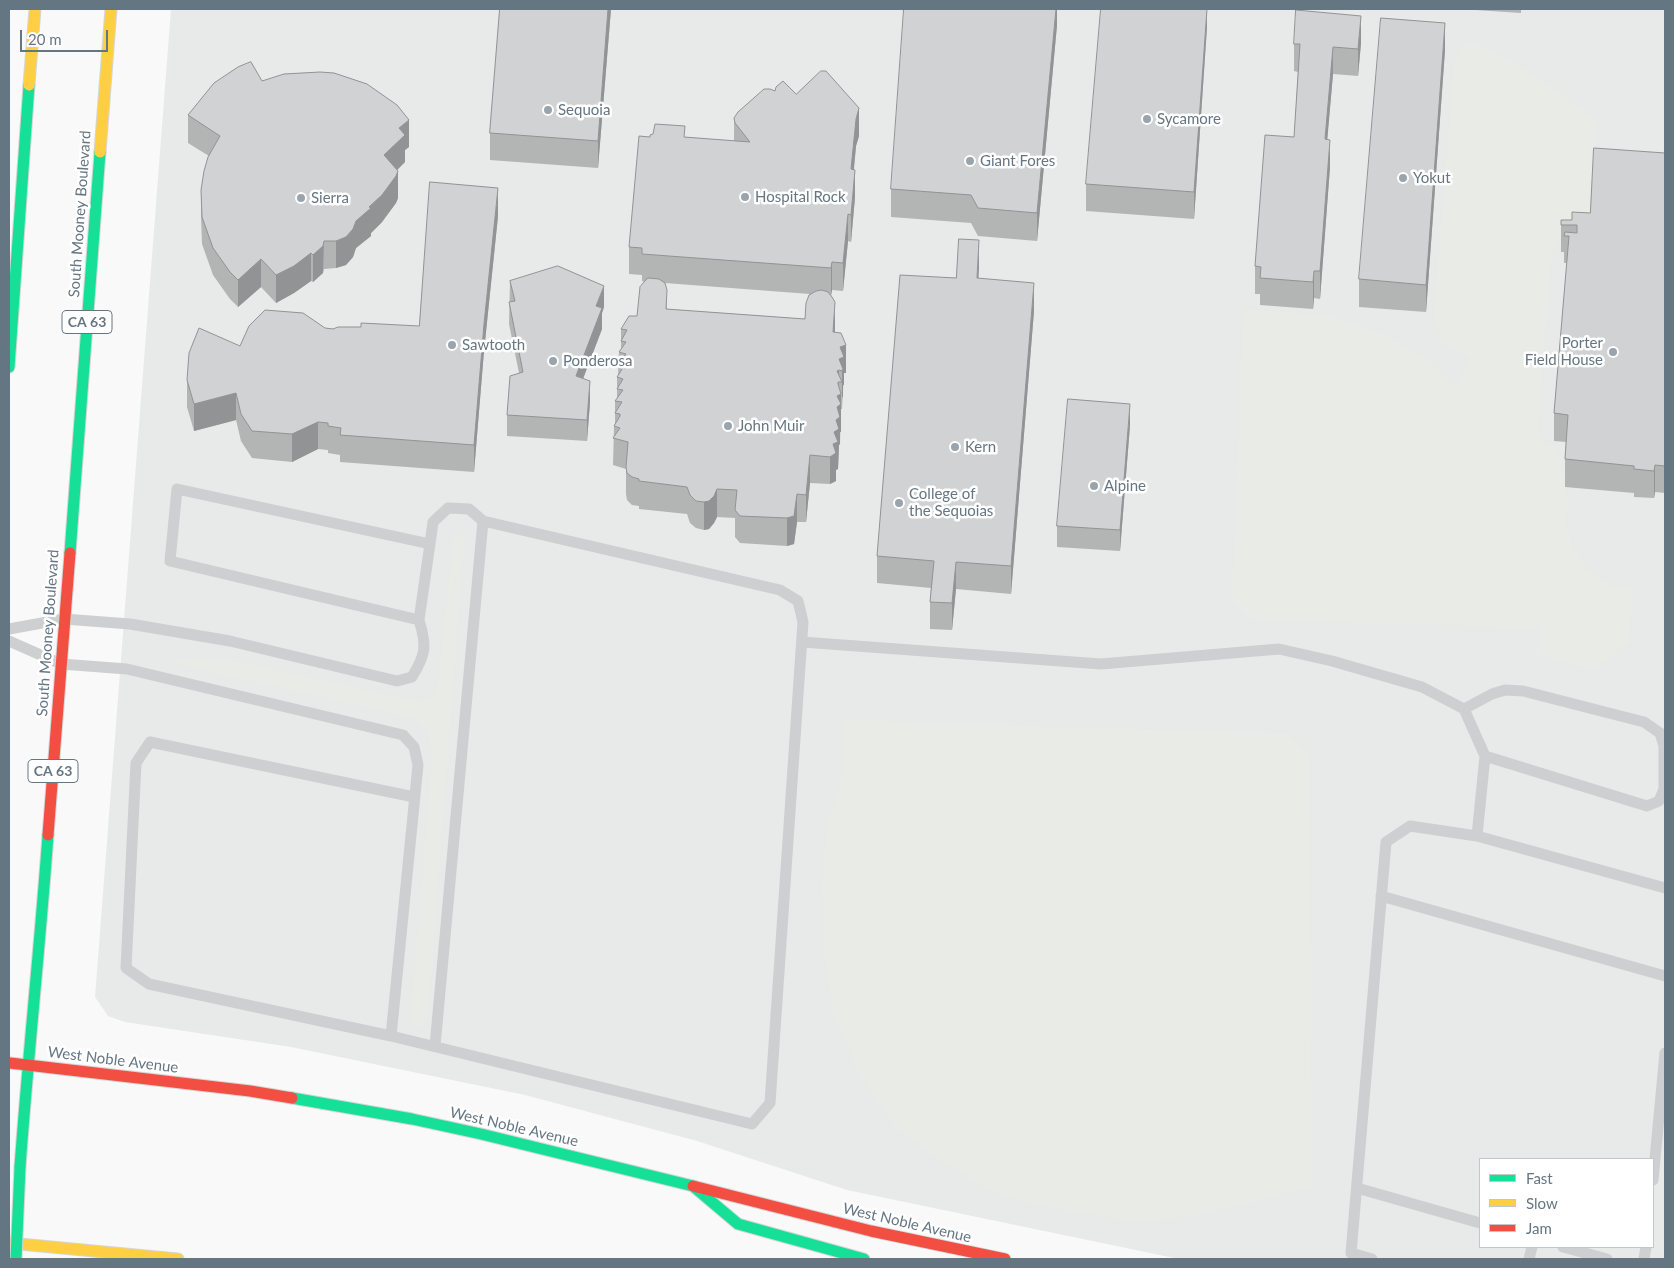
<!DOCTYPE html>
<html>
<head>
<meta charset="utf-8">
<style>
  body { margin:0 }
  #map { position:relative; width:1674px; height:1268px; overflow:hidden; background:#f9f9f9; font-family:Lato,sans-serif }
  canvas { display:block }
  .frame { position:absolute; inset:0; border:10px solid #657683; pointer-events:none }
  .legend { position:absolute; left:1479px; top:1158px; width:175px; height:90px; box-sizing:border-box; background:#fff; border:1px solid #c1c8cd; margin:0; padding:6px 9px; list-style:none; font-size:15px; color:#657683 }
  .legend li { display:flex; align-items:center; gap:10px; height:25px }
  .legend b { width:25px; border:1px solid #c1c8cd }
  .scale { position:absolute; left:20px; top:30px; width:88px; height:22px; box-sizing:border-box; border:2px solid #657683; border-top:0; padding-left:6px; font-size:15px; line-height:18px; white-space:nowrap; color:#657683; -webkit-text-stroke:4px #fff; paint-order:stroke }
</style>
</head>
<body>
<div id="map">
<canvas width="1674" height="1268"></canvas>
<div class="frame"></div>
<ul class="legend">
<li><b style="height:6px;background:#16e098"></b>Fast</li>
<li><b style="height:6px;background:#ffcf43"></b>Slow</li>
<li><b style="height:6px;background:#f24e42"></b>Jam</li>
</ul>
<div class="scale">20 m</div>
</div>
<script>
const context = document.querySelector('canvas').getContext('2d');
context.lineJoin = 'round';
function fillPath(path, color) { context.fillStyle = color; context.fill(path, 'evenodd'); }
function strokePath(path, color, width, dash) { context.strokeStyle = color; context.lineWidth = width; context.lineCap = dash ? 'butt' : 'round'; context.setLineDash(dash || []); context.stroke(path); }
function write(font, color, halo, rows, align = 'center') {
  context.font = font + ' Lato,sans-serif'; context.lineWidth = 5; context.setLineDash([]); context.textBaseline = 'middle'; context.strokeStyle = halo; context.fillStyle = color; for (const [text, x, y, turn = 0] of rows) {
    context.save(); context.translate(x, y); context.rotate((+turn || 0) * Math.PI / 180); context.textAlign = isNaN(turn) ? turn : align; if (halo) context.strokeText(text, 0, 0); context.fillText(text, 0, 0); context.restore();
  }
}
const built = new Path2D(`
  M171,9H1665V1259H1179L847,1190L697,1141L525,1095L291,1047L125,1022L108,1016L95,997ZM1480,1159H1653V1247H1480Z`);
const green = new Path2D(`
  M1468,40C1515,59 1557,91 1597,121L1588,220C1564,233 1557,234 1551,264L1538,429C1541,438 1546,447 1556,449L1558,452C1560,467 1566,482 1567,497C1568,508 1565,518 1567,528C1572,553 1592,581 1617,587C1622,589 1628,588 1633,589L1629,643L1593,670L1537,653L1540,628L1253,620L1232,599L1243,309L1331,316L1360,326L1388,337L1425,357L1455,386L1471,357L1442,343L1433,319L1455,58Z
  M460,536L464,538V543L428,1017L425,1025L420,1027L414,1025L411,1016L432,754C431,737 426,728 414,718L179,665L176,661L177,658L235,661L419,702L430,699L437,690L453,541L455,537Z
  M845,720L1288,734L1310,756L1312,1186L1253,1202L1188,1217L1131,1221L1073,1212L1015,1200L979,1184L937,1158L895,1127L859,1074L833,1013L823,947L822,882L827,826L843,771Z`);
const lane = new Path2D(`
  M419,620L430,544
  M9,629L64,619L130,624L230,641L397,681L412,677C426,654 427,646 419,620L170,561L177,489L430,544L433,522L448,508L469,509L483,521L780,590L798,601L803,622L770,1103L752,1124L391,1036L149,984L126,968L136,763L150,742L414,797
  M9,641L61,664L127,669L403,735L414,747L418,765L391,1036
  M802,642L1101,664L1279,649L1332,661L1422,687L1464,709L1485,756L1477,836L1665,888
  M1464,709L1492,694L1505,690L1523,691L1644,722L1660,733L1664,746V789L1659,801L1647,806L1485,756
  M1381,896L1665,976
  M435,1046L483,521
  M1653,1180L1665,1053
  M1357,1188L1480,1223
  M1563,1247L1607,1259
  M1372,1259L1351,1253L1386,842L1410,826L1477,836
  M1529,1259L1532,1247
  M1644,1259L1646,1247`);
const fast = new Path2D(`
  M9,367L29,85
  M70,553L100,152
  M292,1098L412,1119L481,1134L693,1186
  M20,1167C28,1056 40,946 48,835
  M693,1186L738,1224L864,1259`);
const slow = new Path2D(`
  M29,85L35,9
  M100,152L111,9
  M9,1243L178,1259`);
const jam = new Path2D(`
  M48,835L70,553
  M10,1063L250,1091L292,1098
  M693,1186L871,1231L1005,1259`);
const fastBridge = new Path2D(`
  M16,1259L20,1167`);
const wall = new Path2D(`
  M500,9H611L598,168L490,160V133Z
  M1057,9V25L1037,241L978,236L971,223L891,217V189Z
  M1207,9V27L1194,219L1086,211V184Z
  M1460,9H1521V13Z
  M1361,43L1358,76L1333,74L1327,139L1330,167L1320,299L1314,298L1313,309L1260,305V294H1255V266L1294,137L1298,72L1294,71V44Z
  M1445,50L1426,312L1359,307V279Z
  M262,81L409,147L405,150V162L397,170L398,198L396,203L382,222L371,233V236L356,248L353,257L346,265L336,268L324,269L323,273L313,282L311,281L294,293L276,303L261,287L238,307L230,299L213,275L202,244L201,217V190L209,156L188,143V115Z
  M775,91L796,94L859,136L856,146L854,170L855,197L851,242L848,241L843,291L832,290L831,295L835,332L846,373H844L842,409H841L840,444L839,445L838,469L836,470V481L830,484L810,483L806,522H797L794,544L787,546L740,543L735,537V518L717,517L714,523L709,529L704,530L696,528L690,523L687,514L639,509V506L632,505L627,500L626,494V469L613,465L614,426L615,424V401L617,400V377L618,376L619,352L621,349V329L637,316L645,282L642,281V275L629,274V247L685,137L734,141V118ZM665,283L810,294L805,319L667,309Z
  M1665,153V493L1655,492L1654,498L1634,497V493L1565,487V459L1566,442L1554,441V413L1567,263H1564V252H1561V220H1572L1590,213Z
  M498,216L484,351L474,472L340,462V455L328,453V450L318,449L292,462L252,458L241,441L236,420L194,431L187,407V380L240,346L325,328L333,329L361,327L419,326Z
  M979,267L978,279L1034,311L1011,594L956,589L952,630L930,629V602L931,588L877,583V556L956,278Z
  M510,281L604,307L602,313V329L583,379L590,402L587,441L507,436V415L519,373L509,324Z
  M1130,425L1120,551L1057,547V526Z`);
const shadedWall = new Path2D(`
  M608,9H611L598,168V141Z
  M1056,9H1057V25L1037,241V213Z
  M1207,9V27L1194,219V192Z
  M1361,16V43L1358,76V49Z
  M1445,23V50L1426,312V285Z
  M1333,47V74L1325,166V139Z
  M859,108V136L856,146L851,196V169L856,119Z
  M409,120V147L405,150V162L384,183V155L399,128Z
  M1330,140V167L1320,299V271Z
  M855,170V197L851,242V215Z
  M398,171V198L396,203L382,222L371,233V236L356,248L353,257L346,265L336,268V241L369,207Z
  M498,188V216L484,351L474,472V445L484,324Z
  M848,214V241L843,291V263Z
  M979,240V267L977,306V278Z
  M324,241L323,273L313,282V255Z
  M311,253V281L294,293L276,303V275Z
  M261,259V287L238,307V280Z
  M832,262V290L831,296V268Z
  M1314,271V298L1313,309V282Z
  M1034,283V311L1011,594V566Z
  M604,286V307L602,313V329L576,397V376L596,306Z
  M835,302V329L833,359V332Z
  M846,345V373H844V385H843V396L842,398V371L839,370L840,347Z
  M839,370L838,395L841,394V432H840V444L839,445L838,469L836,470V481L830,484V457L834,432L837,371Z
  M590,381V402L587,441V420Z
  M236,393V420L194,431V404Z
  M1130,404V425L1120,551V530Z
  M318,422V449L292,462V434Z
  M810,455V483L806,522V495Z
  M1655,465V492L1654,498V471Z
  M717,489V517L714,523L709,529L704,530V502Z
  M797,494V522L794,544L787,546V518Z
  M956,562V589L952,630V603Z`);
const building = new Path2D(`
  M500,9H608L598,141L490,133Z
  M904,9H1056L1037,213L978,208L971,195L891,189Z
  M1101,9H1207L1194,192L1086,184Z
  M1296,10L1361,16L1358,49L1333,47L1325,139L1330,140L1320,271H1314L1313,282L1260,278L1261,267L1255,266L1265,135L1294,137L1300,44H1294Z
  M1381,18L1445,23L1426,285L1359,279Z
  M251,62L262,81L284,74L320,72L334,73L367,84L397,105L409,120L399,128L405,135L384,155L398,171L396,176L382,195L369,207L371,208L356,221L353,229L346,237L336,241H324L323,246L313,255L311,253L294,266L276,275L261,259L238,280L230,272L213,248L202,217L201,190L204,171L208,157L220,136L188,115L214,83L238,67Z
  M821,71H826L859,108L856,119L851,169L855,170L851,215L848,214L843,263L832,262L831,268L642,254V248L629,247L639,136L650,137V135L653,134L655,124L685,126L684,137L750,142L735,123L734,118L738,112L764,89H770L775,91L776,87L783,81L796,94Z
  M1594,148L1665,153V466L1655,465L1654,471L1634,469V466L1565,459L1568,415L1554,413L1569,236H1564L1565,232L1577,233V225H1561V220H1572V212L1590,213Z
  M430,182L498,188L484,324L474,445L340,435L341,428L328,426V423L318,422L292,434L252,431L241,414L236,393L194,404L187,380L189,353L199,328L240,346L249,326L265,310L303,313L325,328L333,329L338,327H361V323L419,326Z
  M959,239L979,240L977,278L1034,283L1011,566L956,562L952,603L930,602L934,561L877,556L900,275L956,278Z
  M558,266L604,286L596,306L602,308L576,376L590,381L587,420L507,415L510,376L523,372L509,302L515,301L510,281Z
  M648,278L659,279L665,283L667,290L666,309L805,319L806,303L809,295L816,291L822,290L828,292L832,297L835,302L833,332L841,333L846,345L840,347L844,357L839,359L843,369L842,371L839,370L837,371L842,382H838V384L841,394L837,396L841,404L837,407L840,417L836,420L839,429L834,432L838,442L833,444L836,453L830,457L810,455L806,495L797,494L794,516L787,518L740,516L735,510L737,490L717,489L714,496L709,501L704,502L696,501L690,495L687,487L639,481V479L632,477L627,473L626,467L628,442L613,438L620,428L614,426L620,416V414L615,413L622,402L615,401L623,390L617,389L623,379L617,377L624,366L618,365L626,354L619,352L626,342L621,341L627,330L621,329L629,316H637L640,287Z
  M1068,399L1130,404L1120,530L1057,526Z`);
const markers = [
  [548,110,5,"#99a4ac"],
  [1147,119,5,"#99a4ac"],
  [970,161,5,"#99a4ac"],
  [1403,178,5,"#99a4ac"],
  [745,197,5,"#99a4ac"],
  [301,198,5,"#99a4ac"],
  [452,345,5,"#99a4ac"],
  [1613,352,5,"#99a4ac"],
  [553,361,5,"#99a4ac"],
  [728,426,5,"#99a4ac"],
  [955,447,5,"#99a4ac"],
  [1094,486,5,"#99a4ac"],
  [899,503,5,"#99a4ac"]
];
const shields = [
  [87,322,50],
  [53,771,50]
];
const shieldNames = [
  ["CA 63",87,322],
  ["CA 63",53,771]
];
const poiNames = [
  ["Sequoia",558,110],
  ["Sycamore",1157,119],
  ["Giant Fores",980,161],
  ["Yokut",1413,178],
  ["Hospital Rock",755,197],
  ["Sierra",311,198],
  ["Porter",1603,343,"right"],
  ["Field House",1603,360,"right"],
  ["Sawtooth",462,345],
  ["Ponderosa",563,361],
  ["John Muir",738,426],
  ["Kern",965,447],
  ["Alpine",1104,486],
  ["College of",909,494],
  ["the Sequoias",909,511]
];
const streetNames = [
  ["South Mooney Boulevard",80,214,-86],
  ["South Mooney Boulevard",48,633,-86],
  ["West Noble Avenue",113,1060,7],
  ["West Noble Avenue",514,1127,13],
  ["West Noble Avenue",907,1223,13]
];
fillPath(built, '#e8e9e9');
fillPath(green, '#e8ebe6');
strokePath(fast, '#d5d6d7', 13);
strokePath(slow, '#d5d6d7', 13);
strokePath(jam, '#d5d6d7', 13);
strokePath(lane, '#cecfd0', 11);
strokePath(fast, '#16e098', 11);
strokePath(slow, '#ffcf43', 11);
strokePath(jam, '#f24e42', 11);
strokePath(fastBridge, '#d5d6d7', 13, []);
strokePath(fastBridge, '#16e098', 11);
fillPath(wall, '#b3b5b5');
fillPath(shadedWall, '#929394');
fillPath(building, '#d0d2d3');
strokePath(building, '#929394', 1);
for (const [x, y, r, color] of markers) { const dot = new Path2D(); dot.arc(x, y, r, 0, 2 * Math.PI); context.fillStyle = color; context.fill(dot); strokePath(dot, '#fff', 2); }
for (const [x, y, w] of shields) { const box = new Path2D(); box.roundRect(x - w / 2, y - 11.5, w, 23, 4); context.fillStyle = '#fff'; context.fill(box); strokePath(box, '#657683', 1); }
write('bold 14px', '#657683', null, shieldNames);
write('15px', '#657683', '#fff', poiNames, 'left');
write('15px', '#657683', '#fff', streetNames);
</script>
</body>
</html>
